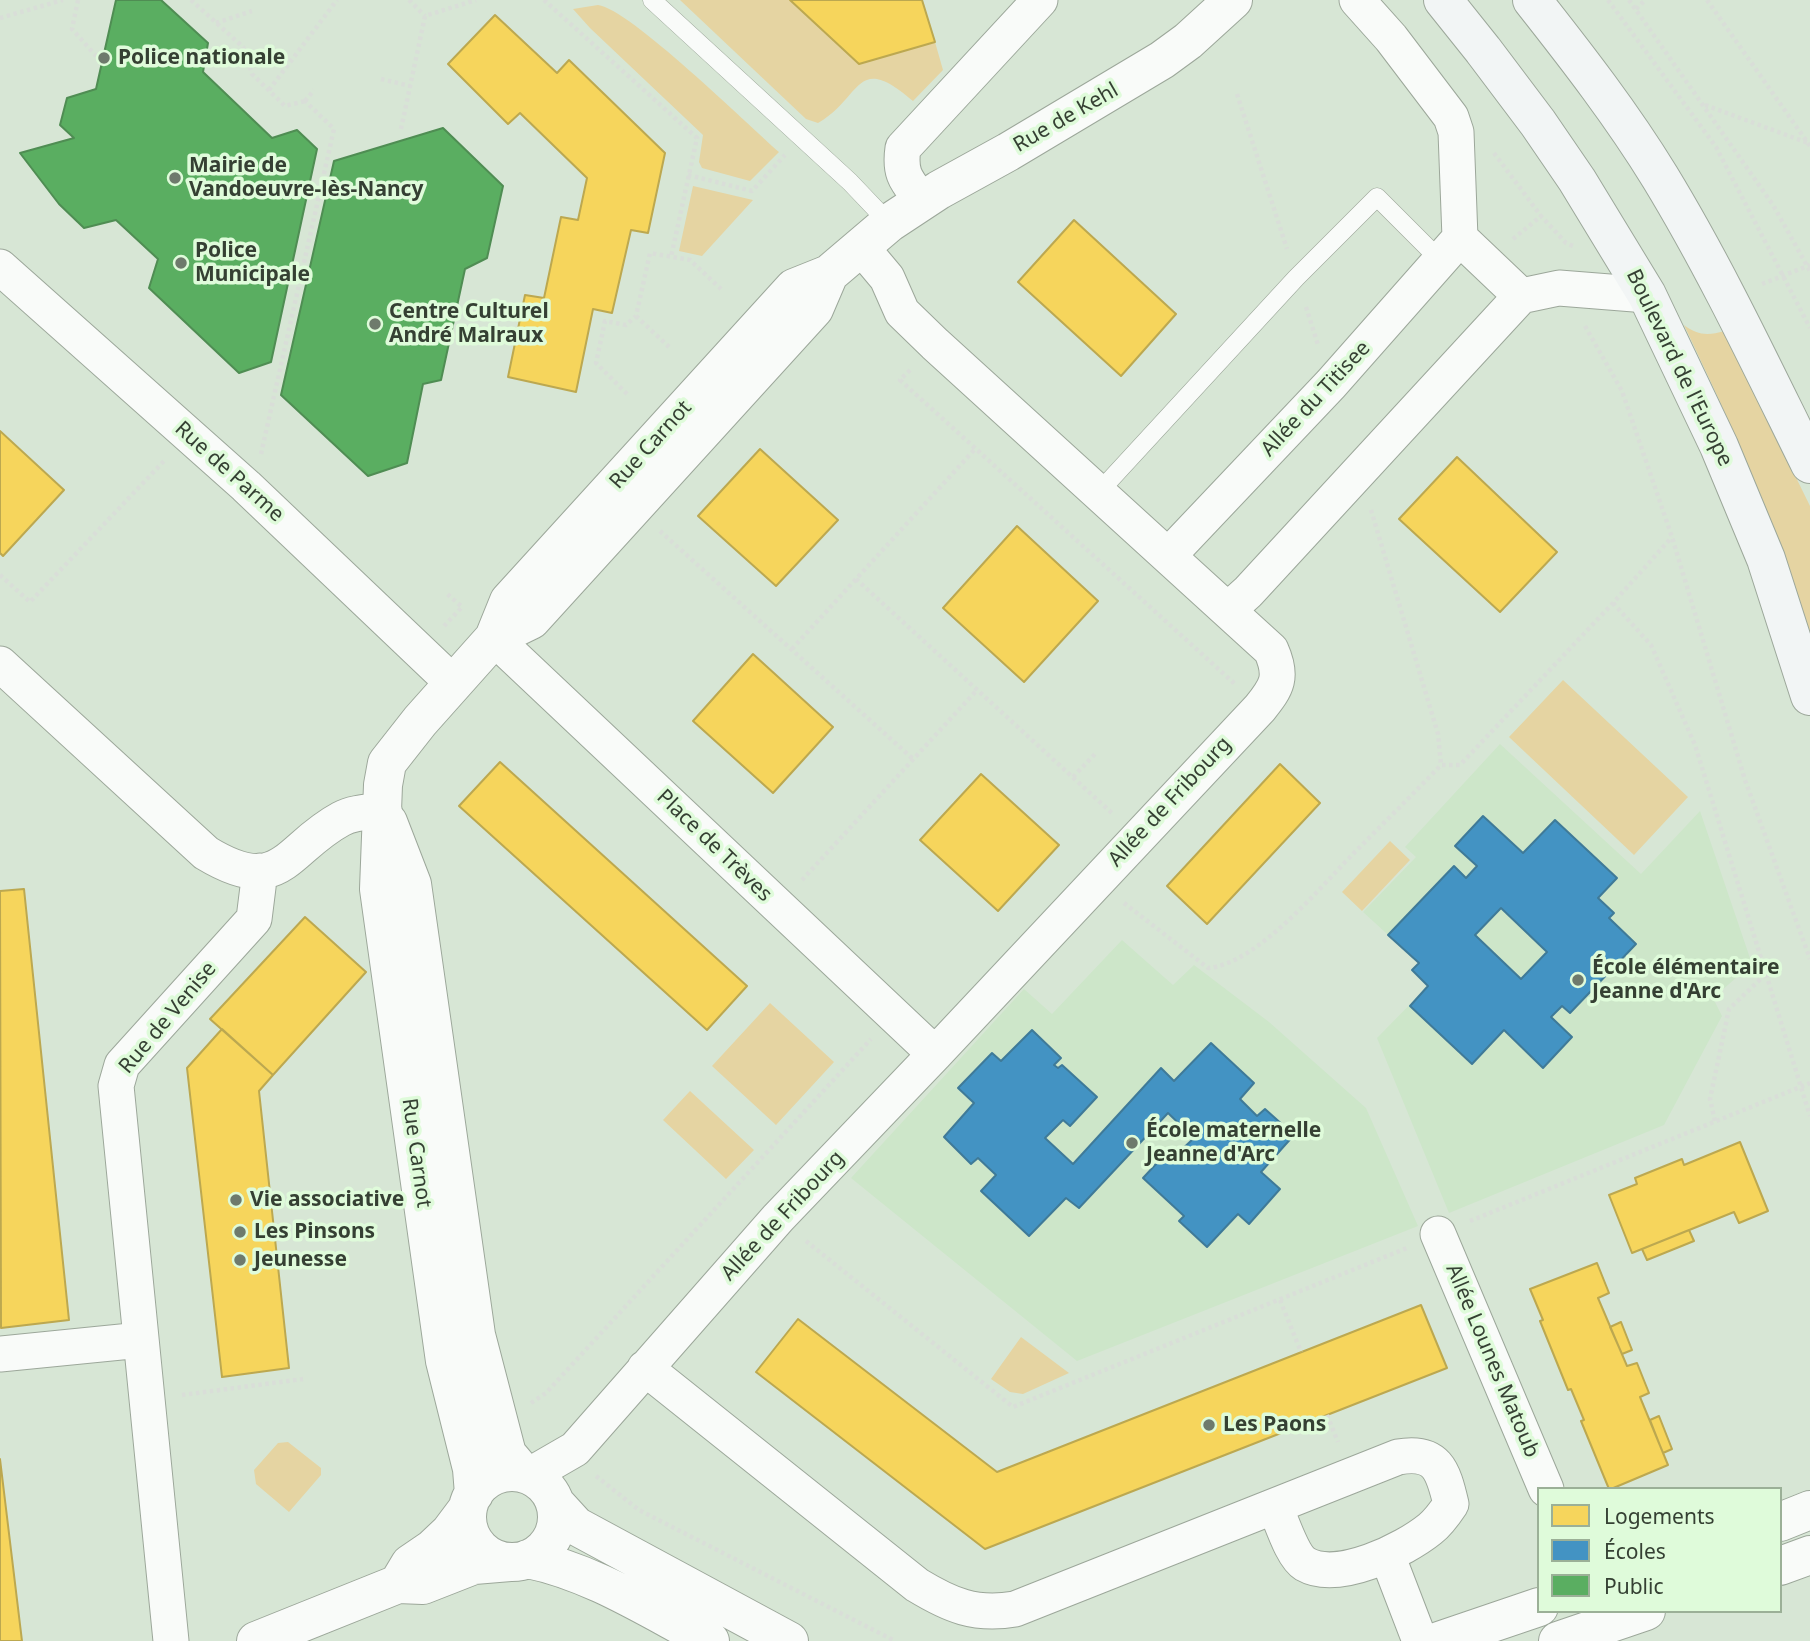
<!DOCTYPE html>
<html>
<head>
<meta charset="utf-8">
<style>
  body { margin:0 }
  #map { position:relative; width:1810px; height:1641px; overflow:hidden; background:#d7e6d5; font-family:"Noto Sans",sans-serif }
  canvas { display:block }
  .legend { position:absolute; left:1537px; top:1487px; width:245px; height:126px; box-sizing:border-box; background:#dffbda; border:2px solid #9bb097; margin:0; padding:9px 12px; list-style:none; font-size:21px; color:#354033 }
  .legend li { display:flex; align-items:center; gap:14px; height:35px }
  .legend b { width:35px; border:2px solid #9bb097 }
</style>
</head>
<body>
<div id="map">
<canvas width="1810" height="1641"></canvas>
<ul class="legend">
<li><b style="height:19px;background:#f6d55c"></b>Logements</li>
<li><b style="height:19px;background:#4393c3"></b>Écoles</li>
<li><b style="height:19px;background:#5aae61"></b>Public</li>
</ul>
</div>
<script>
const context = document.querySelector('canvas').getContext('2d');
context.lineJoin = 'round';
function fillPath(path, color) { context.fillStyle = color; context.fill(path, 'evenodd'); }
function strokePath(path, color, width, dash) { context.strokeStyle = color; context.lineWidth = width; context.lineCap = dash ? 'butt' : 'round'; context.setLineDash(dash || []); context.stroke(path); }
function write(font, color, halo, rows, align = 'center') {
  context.font = font + ' "Noto Sans",sans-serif'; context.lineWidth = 7; context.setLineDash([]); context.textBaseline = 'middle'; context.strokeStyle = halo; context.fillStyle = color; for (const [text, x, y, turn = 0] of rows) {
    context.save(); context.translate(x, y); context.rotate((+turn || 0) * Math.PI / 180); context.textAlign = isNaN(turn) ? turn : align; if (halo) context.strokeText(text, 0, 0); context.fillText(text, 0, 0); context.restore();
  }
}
const built = new Path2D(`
  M1500,744L1641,874L1700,811L1752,964L1713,998L1722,1016L1664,1125L1449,1213L1377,1038L1428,986L1412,970L1419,963L1363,912L1416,857L1405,847Z
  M1122,940L1173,985L1194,965L1269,1022L1366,1108L1418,1226L1077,1361L851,1178L1024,989L1052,1014Z`);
const green = new Path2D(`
  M680,0H790L859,64L935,42L943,70L913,101C855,51 863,97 818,123L806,119Z
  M598,5C630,9 748,125 779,152L750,181L702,168L699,162L703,135L590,28L573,9Z
  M693,186L753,200L702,256L679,251Z
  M1684,325C1697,335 1708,336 1724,331L1810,506V633C1778,527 1732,426 1684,325Z
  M1563,680L1688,797L1634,855L1509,737Z
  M1390,841L1410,860L1362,911L1342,892Z
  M770,1003L834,1062L776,1125L712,1066Z
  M690,1091L754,1150L726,1179L663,1120Z
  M1021,1337L1069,1373L1023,1394L1010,1392L991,1379Z
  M288,1442L321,1468V1475L289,1512L256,1484L254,1470L278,1443Z`);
const homes = new Path2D(`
  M790,0H922L935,42L859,64Z
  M495,15L557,73L569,60L665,153L648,233L631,230L612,313L593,309L576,392L508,377L525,295L544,298L561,217L578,220L587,178L520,113L508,124L448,64Z
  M1074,220L1176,314L1121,376L1018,282Z
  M0,431L64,490L3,556L0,553Z
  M760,449L838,520L776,586L698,516Z
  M1457,457L1557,552L1500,612L1399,519Z
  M1017,526L1098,601L1024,682L943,608Z
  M753,654L833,727L773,793L693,721Z
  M500,762L747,986L707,1030L459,806Z
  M1280,764L1320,803L1207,924L1167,886Z
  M981,774L1059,845L998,911L920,840Z
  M24,889L69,1320L1,1328L0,891Z
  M305,917L366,972L273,1075L210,1019Z
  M222,1029L273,1075L259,1091L289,1368L222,1377L187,1068Z
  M1740,1142L1768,1211L1739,1223L1734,1212L1632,1253L1609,1195L1637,1184L1635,1178L1682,1159L1684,1165Z
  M1689,1230L1694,1241L1647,1260L1642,1249Z
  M1597,1263L1609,1293L1598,1298L1627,1366L1637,1363L1649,1393L1640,1397L1668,1465L1611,1489H1609L1581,1421L1584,1420L1571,1389L1568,1390L1540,1321L1543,1320L1530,1289Z
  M1421,1305L1447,1368L985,1549L756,1372L798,1319L997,1472Z
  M1621,1322L1632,1350L1622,1354L1610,1327Z
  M1659,1416L1672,1449L1663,1453L1650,1420Z
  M0,1459L22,1641H0Z`);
const schools = new Path2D(`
  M1483,816L1523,853L1555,820L1617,878L1598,898L1614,913L1609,918L1636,944L1570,1013L1562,1006L1551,1017L1572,1037L1543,1068L1504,1030L1472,1064L1410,1006L1428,986L1412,970L1419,963L1388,935L1454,866L1466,878L1477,866L1455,846ZM1501,908L1547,952L1521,979L1475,935Z
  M1032,1030L1061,1058L1054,1065L1058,1068L1062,1065L1097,1097L1070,1126L1063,1120L1045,1138L1073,1164L1161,1068L1174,1081L1211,1043L1254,1083L1240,1099L1257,1116L1265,1109L1294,1135L1261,1172L1280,1189L1249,1224L1238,1214L1207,1247L1179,1221L1184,1216L1143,1178L1170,1149L1176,1155L1194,1138L1168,1113L1079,1208L1066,1198L1029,1236L981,1191L996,1175L978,1158L971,1164L944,1137L974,1103L958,1088L992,1053L1001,1061Z`);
const public = new Path2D(`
  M116,0H161L208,43L203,72L272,138L297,130L317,149L271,362L239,373L149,288L158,259L116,220L84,228L59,204L20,153L74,138L60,125L67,98L96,89Z
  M443,128L503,186L487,258L465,269L441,380L423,384L407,463L368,476L281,395L334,161Z`);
const path = new Path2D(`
  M78,0L72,29L96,56
  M191,0L243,47L252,74L285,106L305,101
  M409,0L425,16
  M544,0L697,138L671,257
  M1608,0L1716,147L1810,328
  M1629,0L1773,205L1810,271
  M1707,0L1810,146
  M1636,9L1645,0
  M0,18L63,0
  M216,23L252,11
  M381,79L410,86
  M269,90L337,0
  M1237,94L1287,249
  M305,101L314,90
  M1705,105L1808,143
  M401,129L425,16L476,0
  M1494,153L1541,216
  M688,175L752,191L785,155
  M1513,239L1541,216L1566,243L1573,246
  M1762,284L1810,265
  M1306,307L1318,345
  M636,316L669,347
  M1585,326L1622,391L1672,537L1745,780L1810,959
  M910,370L900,380L1236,685
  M627,394L596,363L605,321L626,325L636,316L650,253L690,260L721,289
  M261,454L334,129L305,101
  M1371,510L1438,734L1441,765
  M660,531L913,759
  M0,575L30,602L164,461
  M856,579L1114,815
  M1613,603L1651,645L1695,745L1810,1116
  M444,626L462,607L445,592
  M792,649L976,448
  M1073,777L1095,754
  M802,880L977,690
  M1124,903L1208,968C1256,964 1317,891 1350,857C1380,827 1411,796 1441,765H1460L1613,603L1672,537
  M1715,1121L1710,1099L1729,1009L1766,974
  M1470,1221L1810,1083
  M806,1241L1013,1407L1407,1248
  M1280,1300L1301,1352
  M182,1395L303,1379
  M531,1403L546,1393L871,1039
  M1327,1415L1338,1442
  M596,1476L639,1510L895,1641`);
const service = new Path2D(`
  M652,0L850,182L889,223
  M1098,493L1296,278L1377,197L1440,260`);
const minor = new Path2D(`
  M1357,0L1391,38L1451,117L1456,132L1460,238
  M922,201C907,181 899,175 903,148L1040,0
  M0,267L246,486L453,683
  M1521,296L1559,288L1647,295
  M1168,556L1331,384L1460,238L1521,296L1248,592L1228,610
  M494,638L935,1054
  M0,664L206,853C282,899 285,849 341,819C354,812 370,812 384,810
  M1438,1234L1546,1489
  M0,1354L141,1340
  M645,1368L917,1585C950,1605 975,1616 1015,1609L1398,1457C1437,1450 1443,1470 1451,1504C1445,1513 1439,1522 1430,1529C1404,1550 1338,1583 1305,1564C1292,1556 1282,1522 1275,1507
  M530,1475L575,1449L778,1218L935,1054L1260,708C1277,687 1283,677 1271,650L935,344L902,312L887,278L861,247
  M1387,1555L1420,1641
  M171,1641L116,1086L122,1065L254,919L260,871`);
const tertiary = new Path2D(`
  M494,638L531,620L814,309L829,274
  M388,822L412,884L476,1335L507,1454L523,1473
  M467 1517a45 45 0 1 1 90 0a45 45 0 1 1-90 0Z
  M474,1494L472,1469L445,1361L379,889L383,785L387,763L420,721L494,638L509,601L794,288L829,274L889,223L939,190L1008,152L1162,60L1188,41L1233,0
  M555,1503L576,1526L789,1641
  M1780,1522L1810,1510
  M528,1559C593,1572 652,1611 710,1641
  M1780,1566L1810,1555
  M398,1584L410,1564L432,1549L450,1532L468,1508
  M256,1641L398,1584L423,1585L474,1565L510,1562
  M1439,1641L1539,1607
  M1558,1641L1646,1611`);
const secondary = new Path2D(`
  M1443,0L1483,50L1538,123L1577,180L1647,295L1719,446L1766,559L1810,696
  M1532,0C1577,57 1622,115 1660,177C1716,269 1762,367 1810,464`);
const markers = [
  [104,58,7,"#6e7a6c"],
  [175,178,7,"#6e7a6c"],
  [181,263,7,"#6e7a6c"],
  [375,324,7,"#6e7a6c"],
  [1578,980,7,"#6e7a6c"],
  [1132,1143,7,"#6e7a6c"],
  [236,1200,7,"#6e7a6c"],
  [240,1232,7,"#6e7a6c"],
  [240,1260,7,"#6e7a6c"],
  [1209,1425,7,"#6e7a6c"]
];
const poiNames = [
  ["Police nationale",118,58],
  ["Mairie de",189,166],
  ["Vandoeuvre-lès-Nancy",189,190],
  ["Police",195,251],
  ["Municipale",195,275],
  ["Centre Culturel",389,312],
  ["André Malraux",389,336],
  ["École élémentaire",1592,968],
  ["Jeanne d'Arc",1592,992],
  ["École maternelle",1146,1131],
  ["Jeanne d'Arc",1146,1155],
  ["Vie associative",250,1200],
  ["Les Pinsons",254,1232],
  ["Jeunesse",254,1260],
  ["Les Paons",1223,1425]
];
const streetNames = [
  ["Rue de Kehl",1066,118,-30],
  ["Boulevard de l'Europe",1679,368,64],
  ["Allée du Titisee",1316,399,-47],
  ["Rue Carnot",651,445,-48],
  ["Rue de Parme",229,472,42],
  ["Allée de Fribourg",1170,802,-47],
  ["Place de Trèves",714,846,44],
  ["Rue de Venise",168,1018,-50],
  ["Rue Carnot",416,1153,82],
  ["Allée de Fribourg",783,1216,-47],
  ["Allée Lounes Matoub",1492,1361,67]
];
fillPath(built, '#cde6c9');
fillPath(green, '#e5d4a2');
fillPath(homes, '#f6d55c');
strokePath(homes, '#bca850', 2);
fillPath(schools, '#4393c3');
strokePath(schools, '#3f7a98', 2);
fillPath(public, '#5aae61');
strokePath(public, '#4f8d53', 2);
strokePath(service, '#9ca79a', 19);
strokePath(minor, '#9ca79a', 37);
strokePath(tertiary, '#9ca79a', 40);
strokePath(secondary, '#9ca79a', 40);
strokePath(path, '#d9ded8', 4.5, [3.5, 3.5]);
strokePath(service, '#f9fbf9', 18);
strokePath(minor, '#f9fbf9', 35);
strokePath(tertiary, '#f9fbf9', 38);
strokePath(secondary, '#f2f5f5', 38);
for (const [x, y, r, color] of markers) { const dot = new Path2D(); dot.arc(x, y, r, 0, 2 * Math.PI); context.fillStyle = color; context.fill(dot); strokePath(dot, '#dffbda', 2.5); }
write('bold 21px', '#354033', '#dffbda', poiNames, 'left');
write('21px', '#354033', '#dffbda', streetNames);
</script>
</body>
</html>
